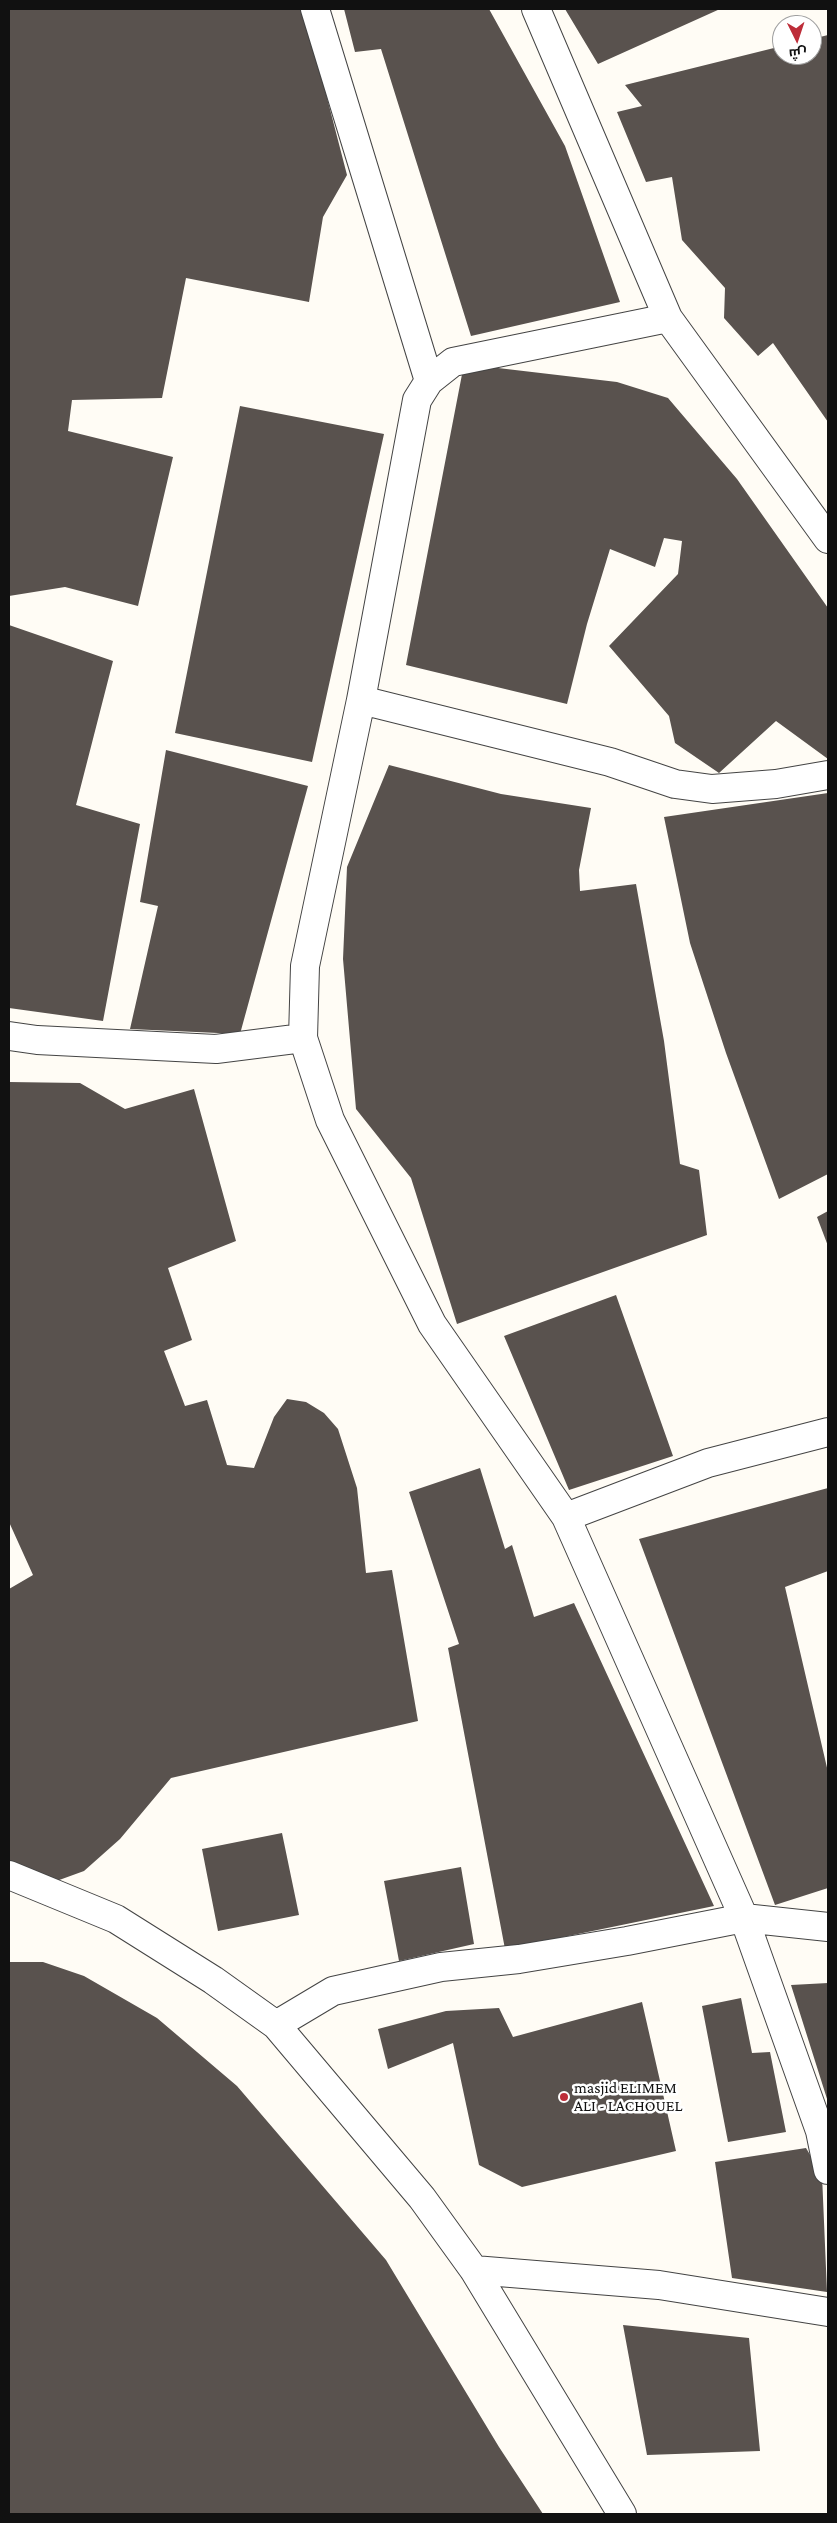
<!DOCTYPE html>
<html>
<head>
<meta charset="utf-8">
<style>
  body { margin:0 }
  #map { position:relative; width:837px; height:2523px; overflow:hidden; background:#fffcf5; font-family:"Crimson Pro",Cairo,serif }
  canvas { display:block }
  .frame { position:absolute; inset:0; border:10px solid #111; pointer-events:none }
  .north { position:absolute; left:772px; top:15px; width:50px; height:50px; box-sizing:border-box; background:#fff; border:1px solid #a0a0a0; border-radius:50%; rotate:176deg; font-size:14px; font-weight:700; line-height:20px; text-align:center; color:#111 }
  .north::after { content:''; display:block; margin:auto; width:18px; height:22px; background:#bd2d39; clip-path:polygon(50% 0,100% 100%,50% 72%,0 100%) }
</style>
</head>
<body>
<div id="map">
<canvas width="837" height="2523"></canvas>
<div class="frame"></div>
<div class="north">ش</div>
</div>
<script>
const context = document.querySelector('canvas').getContext('2d');
context.lineJoin = 'round';
function fillPath(path, color) { context.fillStyle = color; context.fill(path, 'evenodd'); }
function strokePath(path, color, width, dash) { context.strokeStyle = color; context.lineWidth = width; context.lineCap = dash ? 'butt' : 'round'; context.setLineDash(dash || []); context.stroke(path); }
function write(font, color, halo, rows, align = 'center') {
  context.font = font + ' "Crimson Pro",serif'; context.lineWidth = 5; context.setLineDash([]); context.textBaseline = 'middle'; context.strokeStyle = halo; context.fillStyle = color; for (const [text, x, y, turn = 0] of rows) {
    context.save(); context.translate(x, y); context.rotate((+turn || 0) * Math.PI / 180); context.textAlign = isNaN(turn) ? turn : align; if (halo) context.strokeText(text, 0, 0); context.fillText(text, 0, 0); context.restore();
  }
}
const building = new Path2D(`
  M9,9H304L347,175L323,217L309,302L186,278L162,398L72,400L68,431L173,457L138,606L65,587L9,596Z
  M344,9H489L565,146L620,302L471,336L381,49L355,52Z
  M565,9H720L598,64Z
  M828,35V422L773,343L758,356L724,318L725,288L682,240L672,177L646,182L617,112L642,106L625,85L782,46V55H812V39Z
  M464,364L617,382L668,398L737,479L828,608V759L776,721L719,773L675,743L669,716L609,646L678,574L682,541L664,538L655,567L610,549L587,624L567,704L406,665Z
  M240,406L384,434L312,762L175,733Z
  M9,625L113,661L76,805L140,824L103,1021L9,1008Z
  M166,750L308,786L240,1034L130,1029L158,906L140,902Z
  M389,765L501,794L591,808L579,870L580,891L636,884L664,1041L680,1164L699,1170L707,1235L457,1324L411,1178L356,1109L343,959L347,867Z
  M828,793V1174L779,1199L726,1053L690,943L664,817Z
  M9,1082L80,1083L125,1109L194,1089L236,1241L168,1268L192,1340L164,1351L185,1406L207,1400L227,1465L254,1468L274,1417L287,1399L306,1402L324,1413L338,1429L357,1488L366,1573L392,1570L418,1721L171,1778L120,1839L84,1871L40,1887L9,1861V1589L33,1575L9,1522Z
  M828,1211V1246L817,1217Z
  M616,1295L673,1456L569,1490L504,1336Z
  M480,1468L505,1549L512,1545L534,1617L574,1603L714,1906L505,1949L448,1648L459,1644L409,1492Z
  M828,1488V1571L785,1587L828,1772V1888L775,1905L639,1539Z
  M282,1833L299,1915L218,1931L202,1849Z
  M461,1867L474,1944L399,1961L384,1881Z
  M9,1962H43L84,1976L157,2018L237,2086L386,2260L499,2447L543,2514H9Z
  M828,1983V2102L791,1985Z
  M741,1998L752,2053L770,2052L786,2132L728,2142L702,2006Z
  M642,2002L676,2151L522,2187L479,2165L453,2043L388,2069L378,2029L446,2011L499,2008L513,2037Z
  M806,2148L822,2175L827,2292L732,2278L715,2162Z
  M623,2325L749,2338L760,2451L647,2455Z`);
const minor = new Path2D(`
  M315,9L429,381
  M536,9L668,318L828,539
  M361,700L417,400L429,381L453,362L668,318
  M828,775L776,784L712,789L675,784L610,762L361,700L305,966L303,1038L330,1120L432,1324L566,1517L744,1918L820,2131L828,2170
  M9,1036L37,1040L216,1049L303,1038
  M566,1517L708,1463L828,1432
  M9,1875L116,1919L213,1980L276,2025L422,2198L474,2270L622,2514
  M276,2025L333,1991L441,1967L519,1959L627,1941L744,1918L828,1927
  M474,2270L659,2285L828,2312`);
const markers = [
  [564,2097,5,"#bd2d39"]
];
const poiNames = [
  ["masjid ELIMEM",574,2088],
  ["ALI - LACHOUEL",574,2106]
];
fillPath(building, '#59524e');
strokePath(minor, '#444', 30);
strokePath(minor, '#fff', 28);
for (const [x, y, r, color] of markers) { const dot = new Path2D(); dot.arc(x, y, r, 0, 2 * Math.PI); context.fillStyle = color; context.fill(dot); strokePath(dot, '#fff', 2); }
write('16px', '#111', '#fff', poiNames, 'left');
</script>
</body>
</html>
